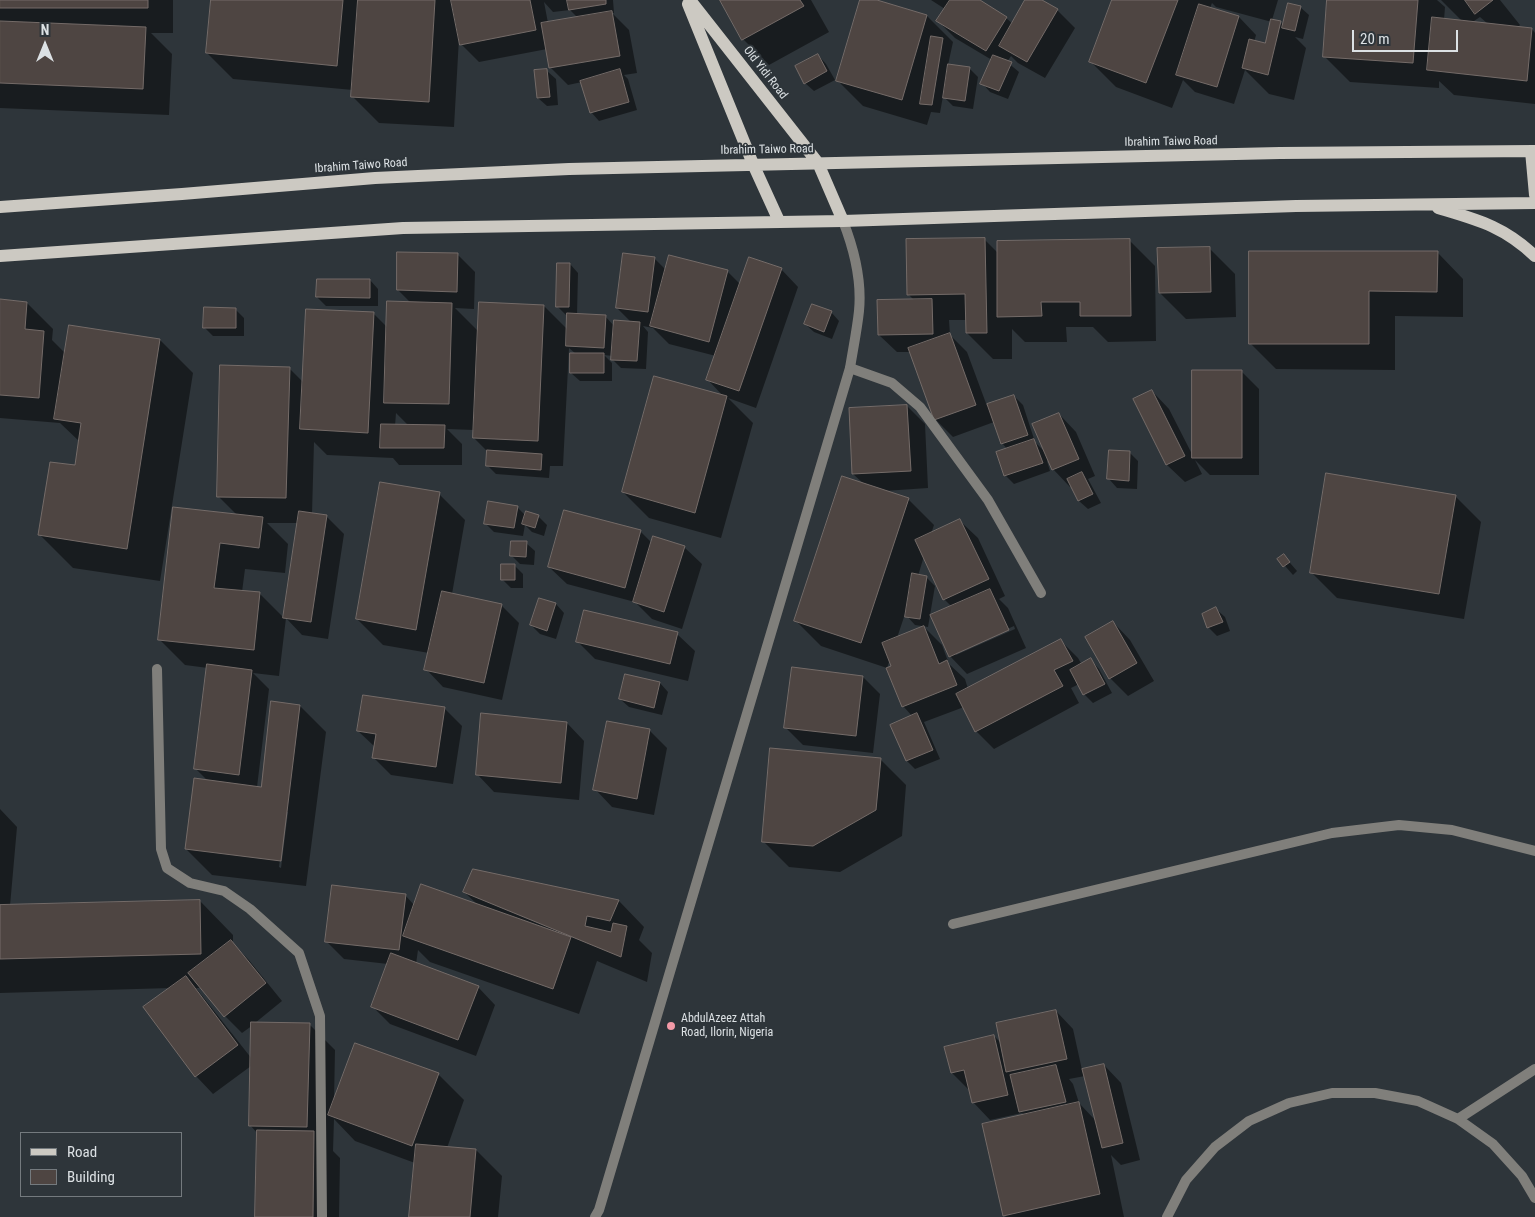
<!DOCTYPE html>
<html>
<head>
<meta charset="utf-8">
<style>
  body { margin:0 }
  #map { position:relative; width:1535px; height:1217px; overflow:hidden; background:#2e353a; font-family:"Roboto Condensed",sans-serif }
  canvas { display:block }
  .legend { position:absolute; left:20px; top:1132px; width:162px; height:65px; box-sizing:border-box; background:#2e353a; border:1px solid #747a7e; margin:0; padding:6px 9px; list-style:none; font-size:15px; color:#dce1e4 }
  .legend li { display:flex; align-items:center; gap:10px; height:25px }
  .legend b { width:25px; border:1px solid #747a7e }
  .north { position:absolute; left:20px; top:20px; width:50px; height:50px; -webkit-text-stroke:4px #2e353a; paint-order:stroke; rotate:0deg; font-size:14px; font-weight:700; line-height:20px; text-align:center; color:#dce1e4 }
  .north::after { content:''; display:block; margin:auto; width:18px; height:22px; background:#dce1e4; clip-path:polygon(50% 0,100% 100%,50% 72%,0 100%) }
  .scale { position:absolute; left:1352px; top:30px; width:106px; height:22px; box-sizing:border-box; border:2px solid #dce1e4; border-top:0; padding-left:6px; font-size:15px; line-height:18px; white-space:nowrap; color:#dce1e4; -webkit-text-stroke:4px #2e353a; paint-order:stroke }
</style>
</head>
<body>
<div id="map">
<canvas width="1535" height="1217"></canvas>
<ul class="legend">
<li><b style="height:6px;background:#ccc9c2"></b>Road</li>
<li><b style="height:14px;background:#4e4542"></b>Building</li>
</ul>
<div class="north">N</div>
<div class="scale">20 m</div>
</div>
<script>
const context = document.querySelector('canvas').getContext('2d');
context.lineJoin = 'round';
function fillPath(path, color) { context.fillStyle = color; context.fill(path, 'evenodd'); }
function strokePath(path, color, width, dash) { context.strokeStyle = color; context.lineWidth = width; context.lineCap = dash ? 'butt' : 'round'; context.setLineDash(dash || []); context.stroke(path); }
function write(font, color, halo, rows, align = 'center') {
  context.font = font + ' "Roboto Condensed",sans-serif'; context.lineWidth = 4; context.setLineDash([]); context.textBaseline = 'middle'; context.strokeStyle = halo; context.fillStyle = color; for (const [text, x, y, turn = 0] of rows) {
    context.save(); context.translate(x, y); context.rotate((+turn || 0) * Math.PI / 180); context.textAlign = isNaN(turn) ? turn : align; if (halo) context.strokeText(text, 0, 0); context.fillText(text, 0, 0); context.restore();
  }
}
const shadow = new Path2D(`
  M0,0H173V33H151L172,54L169,115L0,108Z
  M212,0H613L614,13H612L629,30L637,73L624,75L628,79L637,110L599,121L591,112L582,82L568,85L550,67L547,49L479,62L461,44L459,38L454,127L379,123L353,97V90L233,79L207,53ZM544,2L553,12L570,10L578,18L548,23Z
  M722,0H811L829,32L769,65L743,39Z
  M861,0H872L927,16L953,42L948,65L969,68L978,77L973,109L953,106L943,96L940,113L931,112L927,125L863,106L837,80Z
  M931,0H977L1006,18L1013,24L1026,0H1040L1057,10L1075,28L1045,78L1018,63L1011,56L1007,62L1019,72L1008,99L990,92L982,83L992,60L955,38L938,21L945,9Z
  M1114,0H1278L1272,20L1280,22L1284,26L1300,7L1309,15L1303,39L1295,37L1306,48L1294,100L1269,94L1245,70L1234,104L1195,92L1183,80L1172,108L1116,87L1090,61ZM1212,3L1216,7L1272,22L1266,44L1254,42L1256,35L1239,17L1210,8Z
  M1328,0H1437L1445,7L1444,20L1463,22L1441,0H1500L1520,25L1517,28L1532,29L1535,33V104L1454,95L1439,81V88L1350,82L1324,56ZM1480,17L1488,24L1471,23Z
  M818,55L826,64L835,80L814,91L805,83Z
  M547,71L556,79L558,105L547,106L538,98Z
  M985,240L998,253L1129,240L1155,266L1156,341L1108,342L1093,327H1066L1067,342H1025L1012,329V359H993L967,333V320H949L950,335L967,352L987,406L1014,396L1023,405L1035,442L1045,452L1059,414L1076,432L1095,476L1088,479L1101,503L1088,509L1079,501L1072,486L1070,487L1053,469L1049,460L1047,461L1050,471L1014,484L1006,476L998,453L1008,450L1002,443L994,422L953,437L936,420L911,352H897L879,335L914,300L909,295Z
  M1209,248L1235,274L1236,317L1186,319L1160,293Z
  M1438,253L1463,279V317L1395,316V370L1276,369L1250,343Z
  M457,254L475,272L474,309L455,308L479,332L544,306L567,329L568,315H566L557,306L570,264L578,273L577,315L605,316L615,327L632,323L617,308L654,258L666,270L727,271L741,285L781,269L798,287L756,408L728,398L753,423L721,538L649,518L623,492L724,397L708,380L716,356L669,344L653,328L643,326L648,332L646,369L621,368L613,360V356L604,355L612,363V381H580L571,373L576,354L569,348L563,466H550L549,478L496,474L487,465L488,452L474,438V430L447,429L462,444V465H399L393,458L327,455L314,442L312,514L327,517L344,534L328,639L302,635L286,618L279,676L253,673L269,689L257,787L262,788L300,706L326,732L306,886L212,875L186,849L209,782L196,769L208,668L185,665L159,639L237,515L218,496L289,368L303,382L373,313L387,327L411,303L398,290ZM396,413L409,426H395ZM267,523H299L284,618L260,594L242,592L245,569L285,573L288,544ZM286,812H288L281,868L279,867Z
  M370,280L378,289V306H326L317,297Z
  M0,301L27,303L53,329L52,340L66,354L160,340L193,373L160,581L73,568L40,535L76,467L80,442L60,423L0,418Z
  M235,309L244,318V336H213L204,327Z
  M831,312L839,321L832,339L814,332L805,324Z
  M1241,371L1259,389V475H1210L1195,460L1202,474L1185,482L1167,465L1135,400L1152,391L1169,409L1193,456Z
  M907,406L925,424L928,488L884,491L908,499L934,525L931,534L960,521L978,538L1005,596L999,599L1008,608L1026,648L967,674L950,656L952,607L944,599L924,556L918,576L926,577L935,586L928,627L915,625L905,614L897,638L924,627L942,645L949,664L965,679L968,689L1061,641L1078,658L1082,665L1091,660L1099,669L1112,693L1093,703L1084,694L1079,684L1071,688L1079,703L994,749L976,731L964,707L924,722L940,759L915,769L907,761L913,717L903,706L890,659L887,668L821,646L795,620L864,484L853,474ZM1014,626L1015,629L956,655V652Z
  M1129,452L1138,461L1137,489L1117,488L1109,479Z
  M439,494L465,520L452,594L501,605L519,623L502,700L443,687L426,669L429,653L383,645L357,619Z
  M1455,496L1481,522L1464,619L1337,598L1311,572Z
  M517,507L526,516H538L547,525L544,536L532,532L525,525L523,536L494,532L485,523Z
  M640,531L652,543L684,547L702,564L682,629L652,619L635,602L567,584L549,567Z
  M526,543L535,551L534,565L520,564L512,556Z
  M1284,556L1297,571L1293,575L1279,559Z
  M514,565L523,574V588H511L502,579Z
  M556,604L564,613L556,639L540,634L531,625Z
  M1216,609L1225,617L1230,631L1217,636L1209,628L1203,614Z
  M1113,622L1130,640L1154,681L1128,696L1110,678L1086,637Z
  M677,634L695,651L688,681L595,659L578,642Z
  M863,677L880,694L873,753L803,745L785,727Z
  M660,683L668,692L662,715L629,707L620,699Z
  M444,708L462,726L453,784L391,775L373,757L375,747L358,731Z
  M608,722L650,731L667,748L654,815L612,807L595,789Z
  M567,723L584,741L579,800L494,792L477,774Z
  M880,759L906,785L902,836L840,872L789,867L763,841Z
  M0,809L17,827L10,906L200,901L233,935V944L248,959L282,1001L255,1023L309,1024L335,1050L334,1101L438,1074L464,1100L447,1148L476,1150L502,1176L498,1217H410L415,1163L355,1141L334,1119L333,1151L340,1158L339,1217H256L258,1134L250,1125L251,1066L213,1094L196,1076L171,988L0,993ZM196,988H202L225,1016L242,1033L253,1025L252,1059Z
  M473,871L619,901L644,927L639,940L652,953L647,982L597,961L579,1014L430,962L418,950L416,964L478,987L495,1005L476,1056L390,1024L372,1006L388,964L344,959L326,941L405,895L415,906L478,905L464,892Z
  M1056,1011L1073,1029L1082,1070L1104,1065L1121,1083L1140,1160L1121,1165L1111,1155L1124,1217H1006L1004,1215L1025,1115L1022,1113L990,1120L973,1102L970,1091L952,1073L994,1036L1002,1044ZM1085,1076L1096,1121L1079,1103L1073,1084L1069,1079Z`);
const building = new Path2D(`
  M0,0H148V8H0Z
  M211,0H343L337,66L206,53Z
  M358,0H435L429,102L351,97Z
  M451,0H530L536,30L460,45Z
  M567,0H606V4L569,10Z
  M720,0H800L804,6L742,40Z
  M860,0H877L927,15L902,100L836,81Z
  M950,0H980L1007,17L986,51L936,21Z
  M1025,0H1042L1058,9L1027,62L999,46Z
  M1112,0H1178L1146,83L1089,62Z
  M1327,0H1418L1413,63L1323,57Z
  M1465,0H1493L1475,14Z
  M1288,3L1301,6L1295,31L1282,28Z
  M1199,4L1239,16L1217,87L1176,75Z
  M612,11L620,56L549,68L541,23Z
  M1432,17L1532,28L1527,81L1427,70Z
  M1271,19L1281,21L1268,75L1242,68L1249,39L1265,43Z
  M0,21L146,27L143,89L0,83Z
  M931,36L943,38L932,105L920,104Z
  M818,54L827,71L804,84L795,66Z
  M993,55L1012,62L999,91L980,84Z
  M948,64L970,67L965,101L943,98Z
  M547,69L550,97L537,98L534,70Z
  M620,69L629,102L590,113L580,81Z
  M985,238L987,333H966L965,294L907,295L906,239Z
  M1130,239L1131,316H1080V302H1041L1042,316L997,317V241Z
  M1210,247L1211,292L1159,293L1157,248Z
  M1249,251H1438L1437,292L1369,291V344H1249Z
  M397,252L458,253L457,292L397,290Z
  M623,253L655,257L648,312L616,308Z
  M669,255L728,270L709,342L650,326Z
  M749,257L782,268L739,391L706,380Z
  M557,263H570L569,307H556Z
  M317,279H370V298L316,297Z
  M0,299L27,302L25,329L44,331L39,398L0,395Z
  M932,299L933,334L878,335L877,300Z
  M387,301L452,303L449,404L384,403Z
  M479,302L544,305L538,441L473,438Z
  M812,304L832,311L824,332L804,324Z
  M204,307L236,308V328H203Z
  M306,309L374,312L368,433L300,429Z
  M567,313L606,315L604,348L566,346Z
  M614,320L640,322L637,361L611,360Z
  M69,325L160,339L127,549L38,535L50,462L75,465L81,423L54,419Z
  M950,333L976,405L934,420L908,348Z
  M570,353H604V373H570Z
  M220,365L290,367L286,498L217,497Z
  M1192,370H1242V458H1192Z
  M654,376L727,396L695,513L622,492Z
  M1152,390L1185,456L1166,465L1133,399Z
  M1014,395L1028,435L1001,444L987,404Z
  M907,405L911,471L852,474L849,408Z
  M1059,413L1079,459L1052,470L1032,424Z
  M381,424L445,425L444,448H380Z
  M1034,439L1043,463L1004,476L996,452Z
  M487,450L542,454L541,470L486,466Z
  M1109,450L1130,451L1129,481L1107,479Z
  M1082,472L1093,494L1078,501L1067,479Z
  M1326,473L1456,495L1439,594L1310,573Z
  M842,476L909,498L861,643L794,621Z
  M380,482L440,492L416,630L356,619Z
  M488,501L518,506L514,528L484,524Z
  M173,507L263,517L259,548L220,543L214,588L260,592L254,650L158,640Z
  M564,510L641,530L625,588L548,567Z
  M299,511L327,515L311,622L283,618Z
  M526,511L539,515L535,528L522,524Z
  M960,519L989,579L943,600L915,540Z
  M653,536L685,546L664,612L633,602Z
  M511,541H527L526,557L510,556Z
  M1284,554L1290,562L1283,567L1277,559Z
  M501,564H515V580H501Z
  M912,573L927,576L920,619L905,617Z
  M990,589L1009,630L949,657L930,615Z
  M442,591L502,604L484,683L424,670Z
  M539,598L556,603L547,631L530,625Z
  M1216,607L1223,622L1207,628L1202,614Z
  M584,610L678,632L670,664L576,642Z
  M1113,621L1137,663L1109,679L1085,637Z
  M924,626L939,664L947,660L957,685L902,707L886,668L891,666L882,643Z
  M1061,639L1073,661L1054,670L1063,686L975,732L956,694Z
  M1091,658L1105,684L1083,695L1070,670Z
  M207,664L252,670L239,775L194,769Z
  M792,667L863,676L856,736L784,728Z
  M625,674L660,682L654,708L619,699Z
  M363,695L445,707L436,767L372,758L376,734L357,731Z
  M271,701L300,705L281,861L185,849L194,778L261,787Z
  M481,713L567,722L561,783L476,775Z
  M917,713L933,750L906,761L890,725Z
  M607,721L650,729L637,799L593,790Z
  M770,748L881,758L876,810L813,846L762,842Z
  M473,869L619,900L610,921L587,916L585,926L611,932L613,923L627,926L621,957L463,892Z
  M421,884L571,937L553,989L403,936Z
  M332,885L406,894L399,950L325,942Z
  M200,900L201,954L0,959V905Z
  M231,940L266,983L224,1017L188,973Z
  M391,953L479,986L458,1040L371,1007Z
  M186,976L238,1045L195,1077L143,1007Z
  M1056,1010L1067,1059L1006,1072L996,1023Z
  M251,1022L310,1023L307,1127L249,1126Z
  M994,1035L1008,1095L972,1103L964,1070L951,1073L944,1047Z
  M355,1043L439,1073L412,1146L328,1115Z
  M1104,1064L1123,1143L1102,1148L1082,1069Z
  M1056,1065L1066,1102L1019,1112L1010,1075Z
  M1079,1102L1100,1194L1003,1216L982,1124Z
  M257,1130L314,1131L313,1217H255Z
  M416,1144L476,1149L470,1217H409Z`);
const service = new Path2D(`
  M850,368L892,383L920,407L988,500L1041,593
  M953,924L1332,833L1399,825L1452,830L1535,851
  M1458,1119L1535,1069
  M1167,1217L1186,1180L1215,1147L1249,1121L1289,1103L1332,1093H1375L1418,1101L1458,1119L1493,1144L1522,1176L1535,1198`);
const minor = new Path2D(`
  M157,669L161,849L167,868L190,883L224,891L250,909L299,953L320,1016L322,1217
  M595,1217L599,1210L850,368C853,349 857,330 859,311C862,280 854,249 843,221`);
const primary = new Path2D(`
  M690,0L818,163L843,221
  M688,4L753,164L779,221
  M1531,151L1535,195
  M0,207L182,194L375,178L569,169L1280,153L1535,151
  M1438,208C1478,220 1503,226 1535,256
  M0,256L403,228L843,221L1296,206L1535,203`);
const markers = [
  [671,1026,5,"#f39aa7"]
];
const streetNames = [
  ["Old Yidi Road",765,73,52],
  ["Ibrahim Taiwo Road",1171,142,-1],
  ["Ibrahim Taiwo Road",767,150,-1],
  ["Ibrahim Taiwo Road",361,166,-4]
];
const poiNames = [
  ["AbdulAzeez Attah",681,1019],
  ["Road, Ilorin, Nigeria",681,1033]
];
fillPath(shadow, '#0007');
fillPath(building, '#4e4542');
strokePath(building, '#746b68', 1);
strokePath(service, '#807f7b', 10);
strokePath(minor, '#807f7b', 10);
strokePath(primary, '#ccc9c2', 12);
for (const [x, y, r, color] of markers) { const dot = new Path2D(); dot.arc(x, y, r, 0, 2 * Math.PI); context.fillStyle = color; context.fill(dot); strokePath(dot, '#2e353a', 2); }
write('12px', '#dce1e4', '#2e353a', streetNames);
write('12px', '#dce1e4', '#2e353a', poiNames, 'left');
</script>
</body>
</html>
